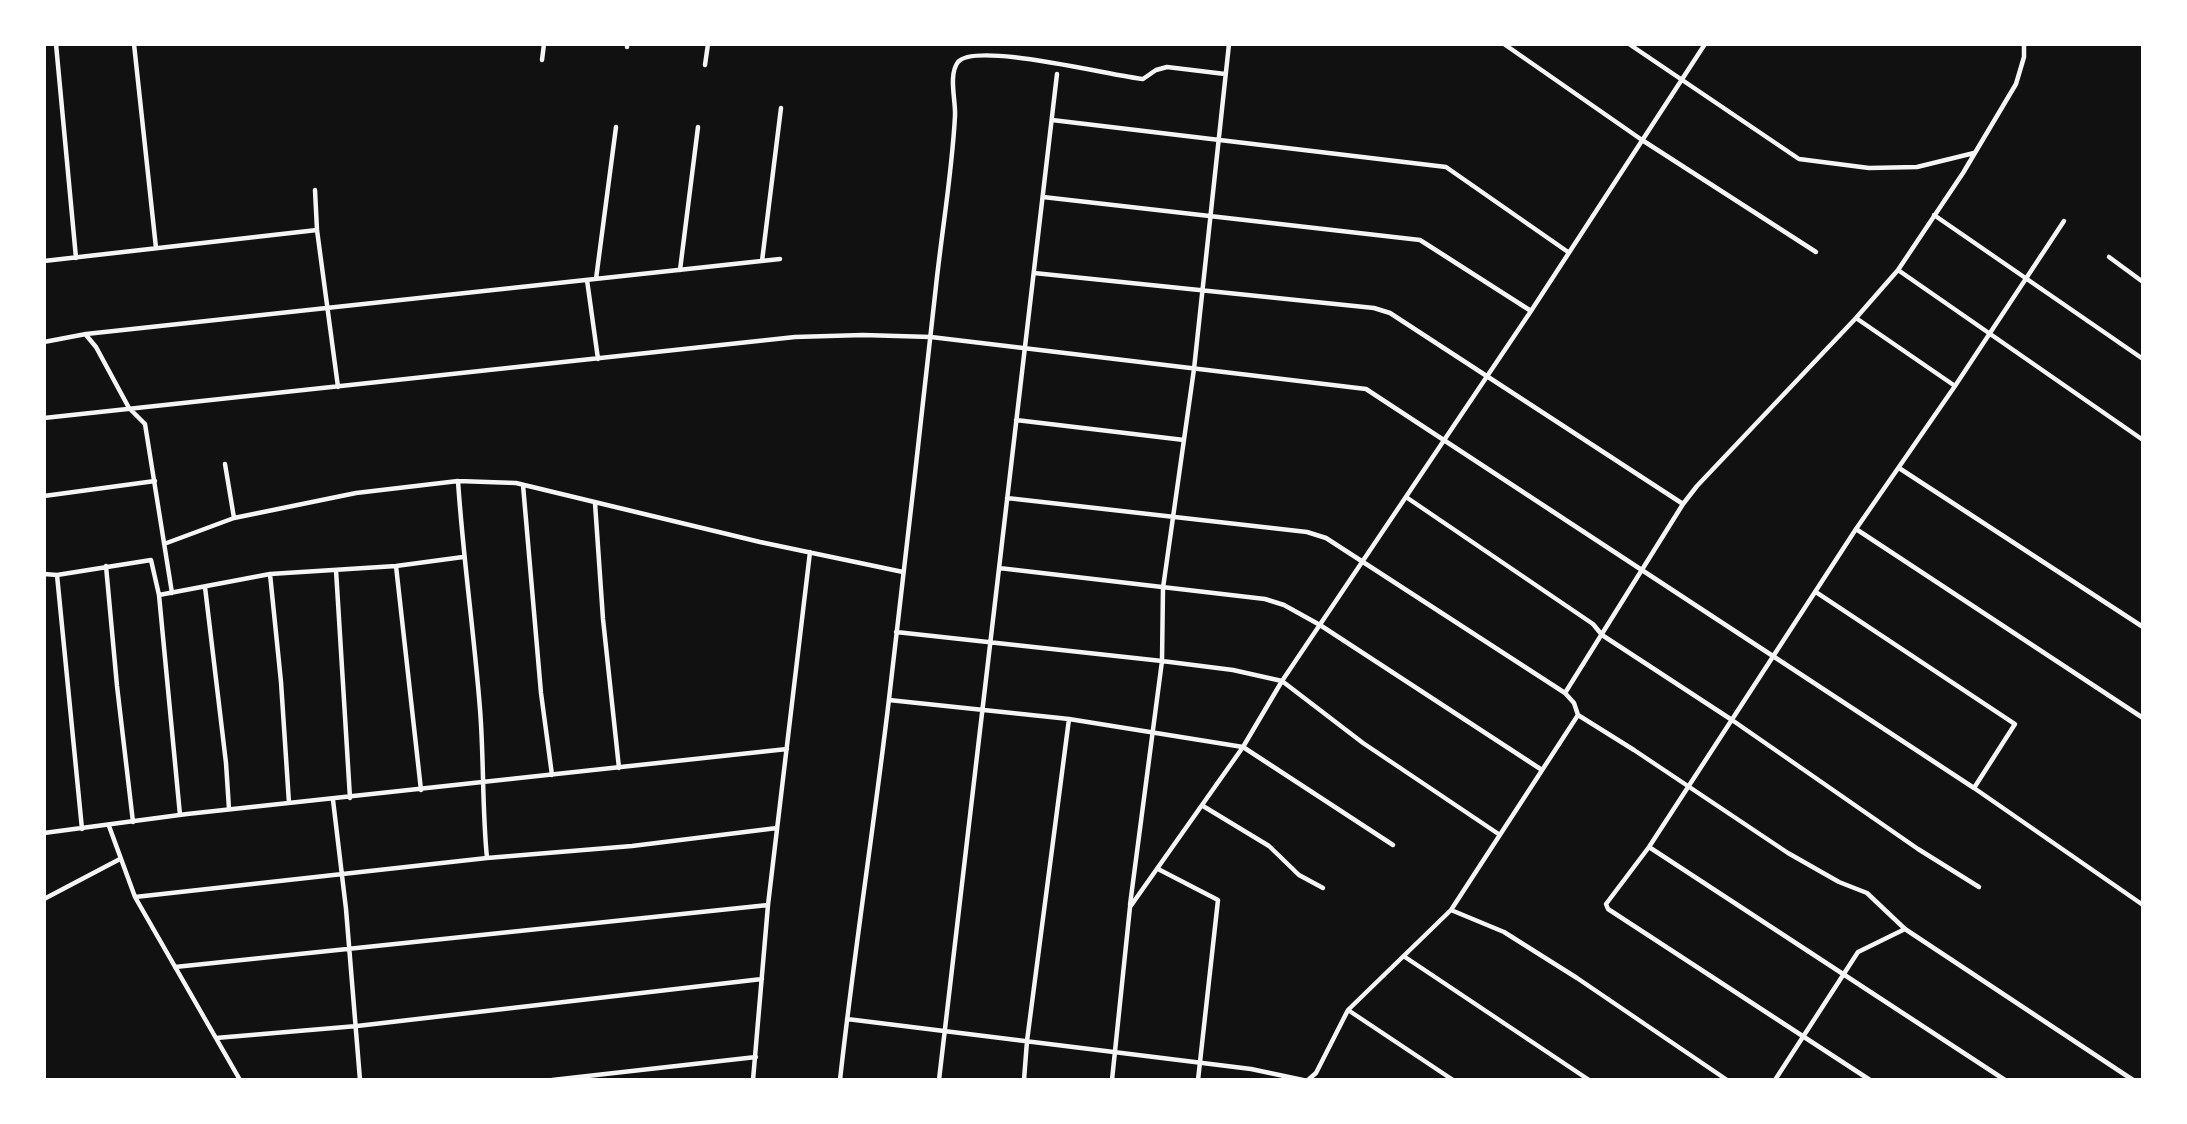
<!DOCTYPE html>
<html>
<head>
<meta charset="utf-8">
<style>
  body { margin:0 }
  #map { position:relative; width:2187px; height:1124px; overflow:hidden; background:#111; font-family:Roboto,sans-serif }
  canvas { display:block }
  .frame { position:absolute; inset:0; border:46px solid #fff; pointer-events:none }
</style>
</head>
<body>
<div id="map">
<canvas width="2187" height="1124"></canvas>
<div class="frame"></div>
</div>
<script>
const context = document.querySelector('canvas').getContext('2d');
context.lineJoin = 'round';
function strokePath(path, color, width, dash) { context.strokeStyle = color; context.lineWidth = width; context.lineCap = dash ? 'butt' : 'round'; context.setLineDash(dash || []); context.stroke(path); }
const minor = new Path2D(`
  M56,44L76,258
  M134,44L156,248
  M1504,44L1642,140L1816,252
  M1629,44L1799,159L1869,168L1917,167L1974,153
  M627,47V44
  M542,60L544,44
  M705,65L708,44
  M1052,120L1446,167L1568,252
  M315,190L317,230L338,387
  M1043,197L1420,240L1531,311
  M1934,215L2143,359
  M2109,257L2143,282
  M44,261L317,230
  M762,261L781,108
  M680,270L698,127
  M1898,270L2143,440
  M1034,273L1374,308L1390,313L1683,504
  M596,279L616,127
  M587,280L598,359
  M1856,318L1955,386
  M86,335L96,347L129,408L145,424L172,593
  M44,342L86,334L780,259
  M44,418L795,337L863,335L931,337L1366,389L1974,788L2143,905
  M1016,420L1184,440
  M225,464L234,518
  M1899,468L2143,627
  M458,481C463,557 474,633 480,709C484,759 482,808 487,858
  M523,485L541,693L552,775
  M44,496L155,481
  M1406,497L1593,624L1602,635L1732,720L1918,849L1979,887
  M1007,498L1307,532L1326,538L1565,693
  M595,503L603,619L619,768
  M1856,529L2143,718
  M164,544L234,518L356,493L458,481L516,483L760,542L903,572
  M106,566L117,686L133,822
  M396,566L421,790
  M999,568L1265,599L1284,605L1320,625L1542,770
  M336,570L350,798
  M44,574L57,575L151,560L159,595L180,815
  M270,574L281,682L289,803
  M57,575L82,829
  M205,587L226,763L229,809
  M1816,592L2015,724L1974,788
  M159,595L270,574L396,566L463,557
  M896,632L1162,661L1233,670L1282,681L1363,743L1500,835
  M889,700L1069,719L1243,747L1393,845
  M1578,715L1634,750L1788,853L1839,882L1867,893L1905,929L2133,1080
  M333,800L346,909L360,1080
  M1203,806L1269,846L1299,875L1323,888
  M109,826L135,897L240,1080
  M44,833L187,814L787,749
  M1649,847L2005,1080
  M1158,869L1218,900L1198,1080
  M135,897L487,858L632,846L777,828
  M44,899L120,859
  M1130,905L1162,661L1163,588L1194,369L1229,44
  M1451,910L1504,932L1577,978L1727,1080
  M1405,957L1589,1080
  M175,967L768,905
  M1348,1010L1453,1080
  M847,1019L1251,1069L1303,1080
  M216,1038L357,1026L762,979
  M552,1080L756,1057
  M753,1080L768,905L810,552
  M840,1080C854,953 874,826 889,699C905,561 921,424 936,286C942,230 952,173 955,116C956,101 948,75 958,62C975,41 1112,76 1143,79L1156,70L1167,67L1225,74
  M939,1080L1057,74
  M1024,1080L1027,1041L1069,719
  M1112,1080L1130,907L1243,747L1282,681L1531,311L1705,44
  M1308,1080L1316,1073L1348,1010L1451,910L1578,715L1574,703L1565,693L1683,504L1697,486L1856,318L1898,270L1963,173L2016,84L2024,57V44
  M1775,1080L1858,952L1905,929
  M1870,1080L1608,909L1606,904L1649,847L1856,529L1955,386L2064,221`);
strokePath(minor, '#f5f5f5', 4.5);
</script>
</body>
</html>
